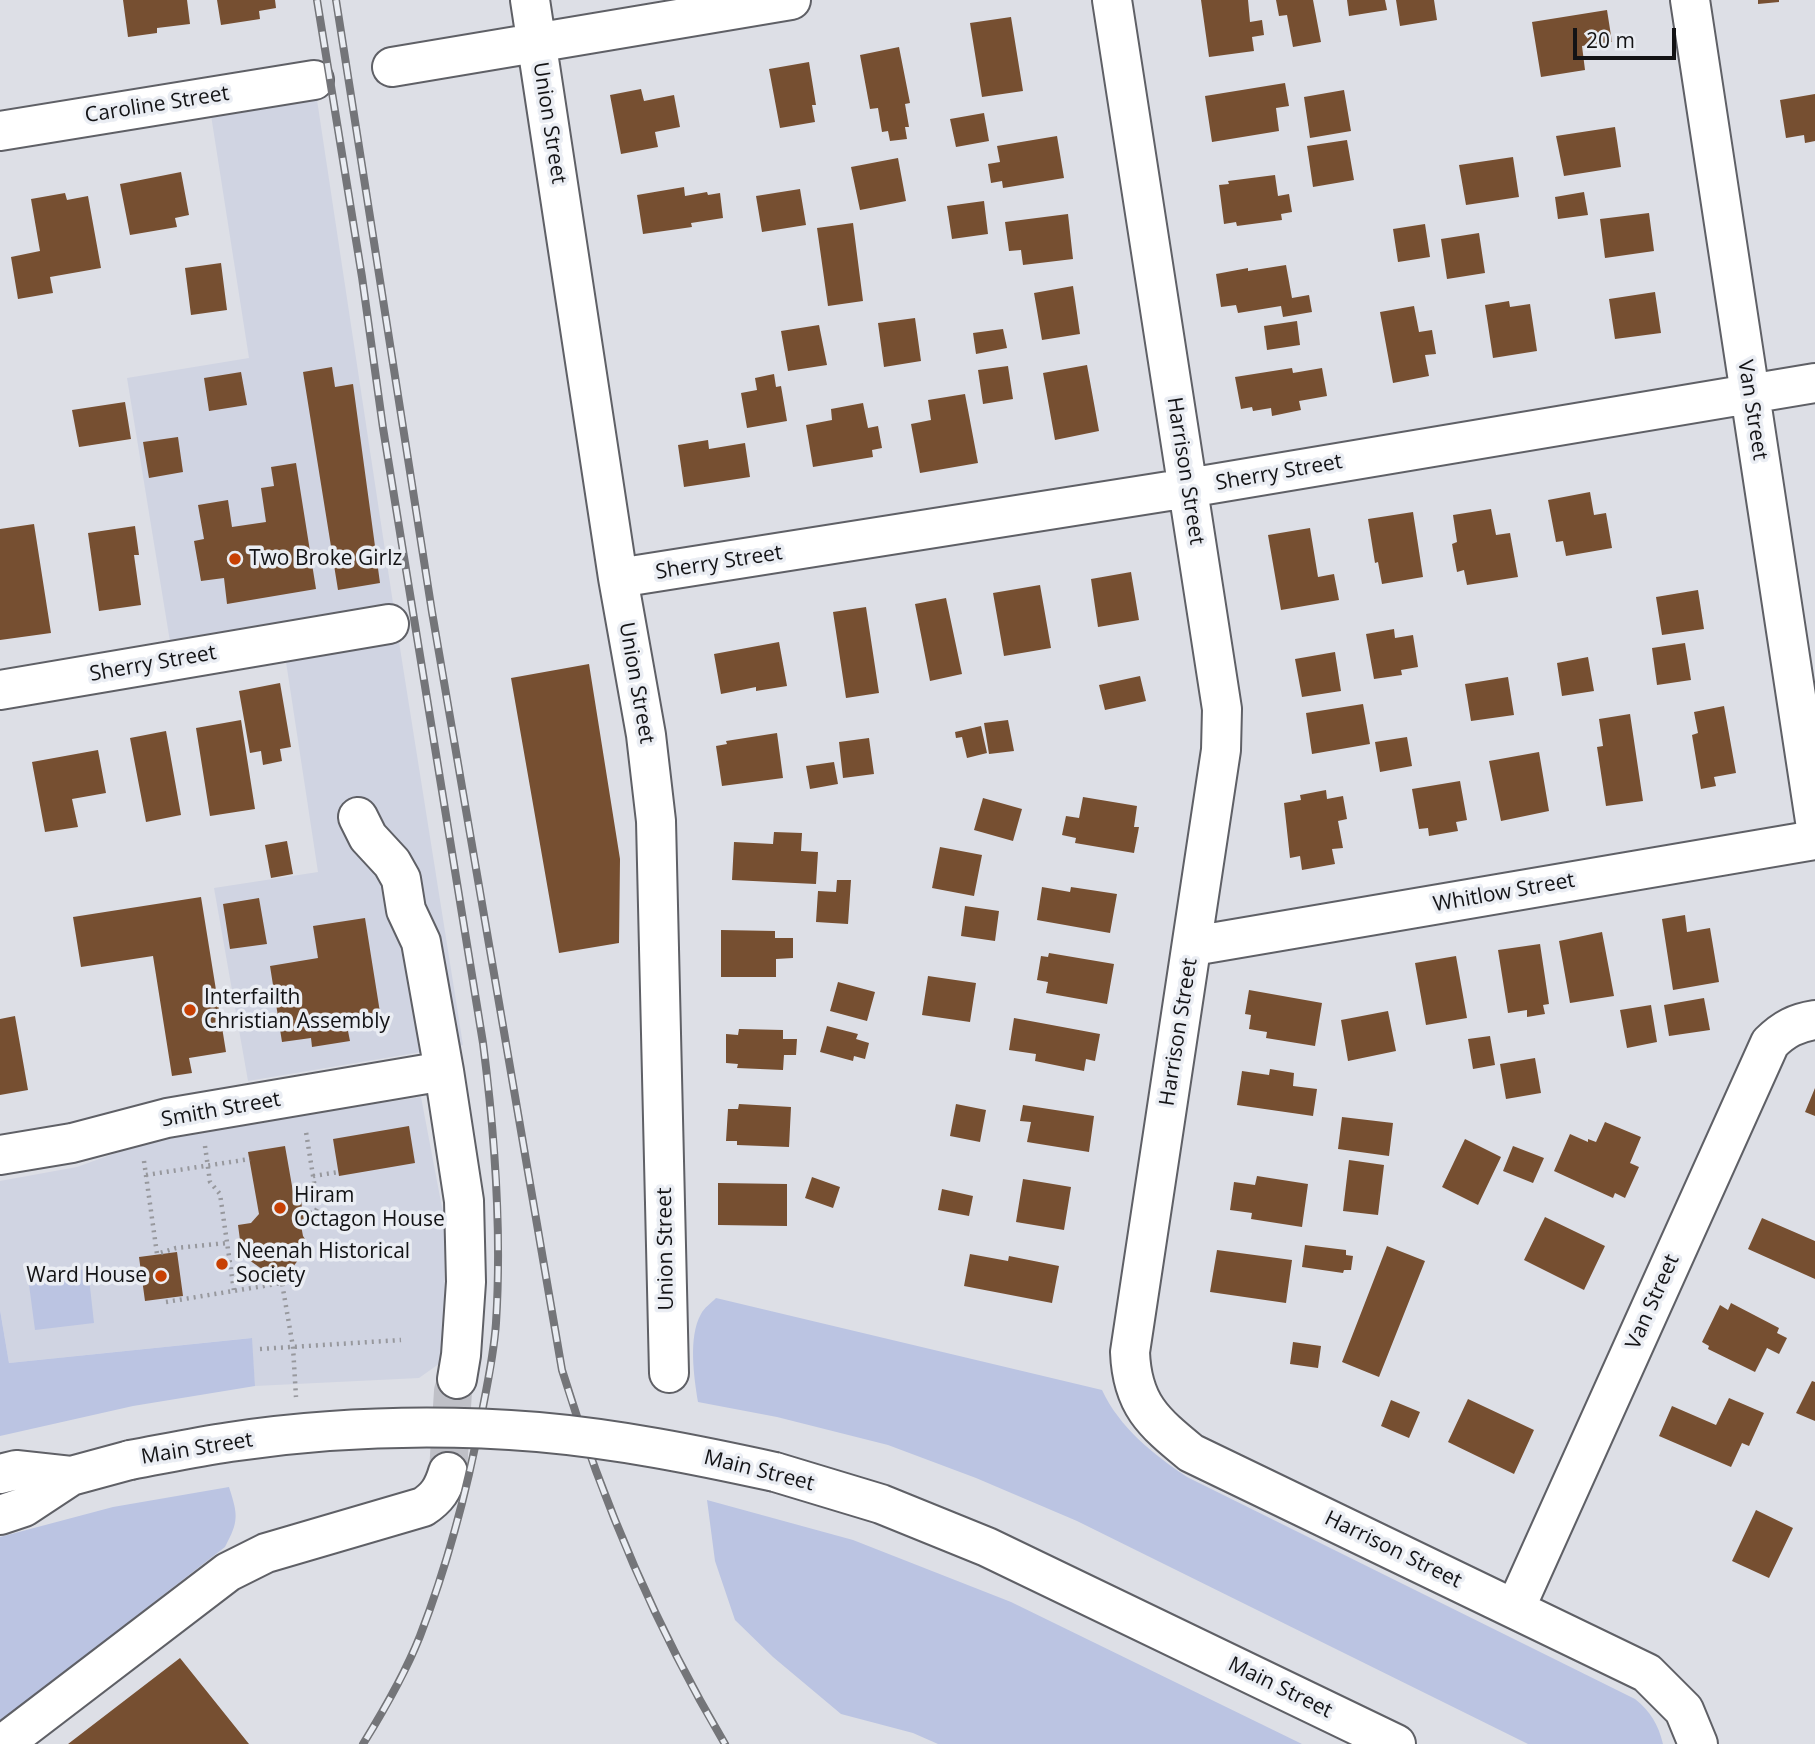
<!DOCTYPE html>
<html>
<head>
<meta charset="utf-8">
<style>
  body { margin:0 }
  #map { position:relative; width:1815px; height:1744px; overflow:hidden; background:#dddfe6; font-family:"Open Sans",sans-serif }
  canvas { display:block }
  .scale { position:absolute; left:1573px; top:28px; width:103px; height:32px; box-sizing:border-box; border:4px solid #131315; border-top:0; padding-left:9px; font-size:21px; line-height:24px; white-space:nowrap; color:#131315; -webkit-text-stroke:5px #eaedf3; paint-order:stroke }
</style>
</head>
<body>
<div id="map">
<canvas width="1815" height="1744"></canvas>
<div class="scale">20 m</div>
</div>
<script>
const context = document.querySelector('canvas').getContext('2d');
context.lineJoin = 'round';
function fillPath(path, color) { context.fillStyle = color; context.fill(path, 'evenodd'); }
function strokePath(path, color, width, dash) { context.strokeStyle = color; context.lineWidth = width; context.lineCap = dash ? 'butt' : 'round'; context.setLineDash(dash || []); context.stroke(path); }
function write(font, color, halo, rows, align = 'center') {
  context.font = font + ' "Open Sans",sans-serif'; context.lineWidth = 7; context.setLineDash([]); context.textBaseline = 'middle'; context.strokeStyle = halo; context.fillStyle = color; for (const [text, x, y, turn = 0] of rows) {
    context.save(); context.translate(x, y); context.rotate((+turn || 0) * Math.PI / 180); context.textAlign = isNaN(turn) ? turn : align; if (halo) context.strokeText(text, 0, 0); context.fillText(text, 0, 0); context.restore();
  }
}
const built = new Path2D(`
  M314,80L396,623L463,1045L248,1081L214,888L318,872L283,642L173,660L127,378L249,358L208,96Z
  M421,1097L444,1218L445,1326L443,1361L419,1378L255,1386L251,1338L9,1363L0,1310V1181L77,1167L166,1135Z`);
const green = new Path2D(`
  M88,1269L94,1323L35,1330L28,1277Z
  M716,1298L1102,1390C1119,1427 1154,1455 1187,1477L1635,1699C1651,1712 1658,1724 1663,1744H1528L1077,1521L976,1478L888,1445L777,1417L698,1402C694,1377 688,1337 701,1314C704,1308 711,1303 716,1298Z
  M0,1310L9,1363L252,1338L255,1386L133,1406L0,1436Z
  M229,1487C238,1515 239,1521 225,1547L0,1722V1537L113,1507Z
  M707,1500L853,1540L1011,1602L1302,1744H938L913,1733L841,1714L773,1657L735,1620L715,1561Z`);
const building = new Path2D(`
  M123,0H187L190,24L157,28V33L128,37Z
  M217,0H275L276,8L259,11L260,19L221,25Z
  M1201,0H1248L1250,22L1262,20L1264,35L1252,37L1254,51L1209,57Z
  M1276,0H1313L1321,42L1293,47L1287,15L1279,16Z
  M1347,0H1385L1387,10L1349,16Z
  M1396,0H1434L1437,20L1400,26Z
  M1758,0H1779V2L1758,4Z
  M1607,10L1612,42L1582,46L1585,70L1541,77L1532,22Z
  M1011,17L1023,91L982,97L970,23Z
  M899,47L910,103L905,104L909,127H905L907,139L890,141L888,131L882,132L878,108L870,109L860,55Z
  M809,62L816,105H812L815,122L780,128L769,69Z
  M1285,83L1289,106L1276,108L1279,131L1212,142L1205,96Z
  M641,89L644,101L674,95L680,127L655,132L658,147L621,154L610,95Z
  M1344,90L1351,131L1310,138L1304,97Z
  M1815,94V141L1805,143L1804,135L1786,138L1780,100Z
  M984,113L989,141L956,147L950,119Z
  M1615,127L1621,167L1564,176L1556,136Z
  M1057,136L1064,178L1003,188L1002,181L991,183L988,164L1000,162L997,146Z
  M1347,140L1354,180L1313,187L1307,146Z
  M1513,157L1519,197L1466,205L1459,165Z
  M898,158L906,201L860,210L851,167Z
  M181,172L189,215L175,218L177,227L130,235L120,184Z
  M1275,175L1278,196L1289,194L1292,212L1281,214L1282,220L1237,226L1236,222L1224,224L1219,185L1229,184L1228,181Z
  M684,187L685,196L707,192L708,195L720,193L723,218L691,223L692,227L643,234L637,195Z
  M800,189L806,225L762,232L756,196Z
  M1584,192L1588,215L1558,219L1555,197Z
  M65,193L67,200L88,196L101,268L50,277L53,293L18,299L11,257L40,251L31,199Z
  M984,201L988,234L952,239L947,206Z
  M1649,213L1654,251L1605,258L1600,219Z
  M1068,214L1073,259L1023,265L1021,250L1009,251L1005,222Z
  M853,223L863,301L828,306L817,228Z
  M1425,224L1430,257L1398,262L1393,229Z
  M1479,233L1485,273L1447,279L1441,239Z
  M221,263L227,310L191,315L185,268Z
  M1286,265L1292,298L1309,295L1312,312L1283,317L1281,306L1238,313L1236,305L1221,307L1216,274L1248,268V271Z
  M1073,286L1080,334L1042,340L1034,293Z
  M1655,292L1661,333L1615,339L1609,299Z
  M1509,301L1510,307L1530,304L1537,351L1493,358L1485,305Z
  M1414,306L1419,332L1432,330L1436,354L1425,355L1429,376L1393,383L1380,312Z
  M915,318L921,361L884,367L878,323Z
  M1297,321L1300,345L1267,350L1264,326Z
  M819,325L827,365L788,371L781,331Z
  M1003,329L1007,348L976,354L973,333Z
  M1087,365L1099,431L1055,440L1043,373Z
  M1008,366L1013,399L983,404L978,370Z
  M332,367L335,387L353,384L380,583L338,590L303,372Z
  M1292,368L1293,373L1322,368L1327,396L1299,401L1301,410L1272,416L1271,408L1253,411L1252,407L1241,409L1235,377Z
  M241,372L247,405L209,411L204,378Z
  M774,374L776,387L781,386L787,421L747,428L741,393L757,390L755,378Z
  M965,394L978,463L920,473L911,424L931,420L928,400Z
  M125,402L131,439L79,447L72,410Z
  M863,403L868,428L878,426L882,448L872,450L873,457L813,467L806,425L832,420L831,409Z
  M178,437L183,472L149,478L143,442Z
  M708,440L709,449L745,443L750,477L684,487L678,445Z
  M296,463L316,589L227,604L224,578L201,581L194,541L204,539L198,505L228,500L232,527L266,522L261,488L274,486L271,467Z
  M1590,492L1594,515L1606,513L1612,548L1566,556L1563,541L1556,542L1548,500Z
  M1491,509L1496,535L1510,533L1518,577L1467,585L1464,570L1457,572L1452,544L1457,542L1453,515Z
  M1413,512L1423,577L1382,584L1378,562L1375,563L1368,519Z
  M34,524L51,633L0,640V529Z
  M135,526L139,555H134L141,605L99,611L88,533Z
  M1310,528L1318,577L1334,574L1339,600L1281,610L1268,535Z
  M1131,572L1139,620L1098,627L1091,579Z
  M1040,585L1051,648L1004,656L993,593Z
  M1698,590L1704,629L1662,635L1656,597Z
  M946,598L962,674L930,681L915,604Z
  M866,607L879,693L846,698L833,612Z
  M1394,629L1395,638L1413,635L1418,667L1401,670L1402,675L1374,679L1366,634Z
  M779,642L787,686L756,691V687L721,694L714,654Z
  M1685,643L1691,680L1657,685L1652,648Z
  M1335,652L1341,691L1302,697L1295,659Z
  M1588,657L1594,691L1562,696L1557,663Z
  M589,664L620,859L619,943L559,953L511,678Z
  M1140,676L1146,701L1105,710L1099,685Z
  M1508,677L1514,715L1471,721L1465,684Z
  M280,683L291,747L280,749L282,761L263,765L261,751L250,753L239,691Z
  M1363,704L1370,744L1312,754L1306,713Z
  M1724,706L1736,773L1714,777L1716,786L1701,789L1692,735L1698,733L1694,712Z
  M1630,714L1643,801L1606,806L1597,747L1603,746L1599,719Z
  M241,720L255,809L210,816L196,728Z
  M1008,720L1014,751L989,754L984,723Z
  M981,726L987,753L967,758L962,737L956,738L955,732Z
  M166,731L181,815L146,822L130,738Z
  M777,733L783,778L722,786L716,746L727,744L726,741Z
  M1407,737L1412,766L1380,772L1375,742Z
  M869,738L874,774L843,778L839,742Z
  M98,750L106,793L72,799L78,827L45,832L32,762Z
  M1539,752L1549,811L1501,821L1489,761Z
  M834,762L838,784L810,789L806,766Z
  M1460,781L1467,820L1456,822L1458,831L1429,836L1428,828L1419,829L1412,789Z
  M1326,790L1327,799L1343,796L1347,819L1338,821L1343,848L1332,849L1335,864L1302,870L1300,856L1290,858L1284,803L1301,800L1300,795Z
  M1083,797L1137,806L1134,827H1139L1134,853L1075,843L1076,838L1062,835L1066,816L1079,818Z
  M983,798L1022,809L1013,841L974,830Z
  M774,832L802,833L801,851L818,852L816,884L732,880L734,842L773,844Z
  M287,841L293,874L271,878L265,845Z
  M940,847L982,855L974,896L932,888Z
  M837,880H851L848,924L816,922L818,891L836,892Z
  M1042,887L1070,892L1071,887L1117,894L1110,933L1037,920Z
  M201,897L226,1052L189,1058L192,1073L172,1076L153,956L81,967L73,917Z
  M259,898L267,944L230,949L223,904Z
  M965,906L999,911L995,941L961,936Z
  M1685,915L1687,932L1710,928L1719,982L1673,990L1662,919Z
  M365,918L382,1025L348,1031L350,1041L312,1047L311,1038L282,1042L270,966L318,958L313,926Z
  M721,930L775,931V938H793V958L776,959V977H721Z
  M1602,932L1614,996L1570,1003L1559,941Z
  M1540,944L1549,1004L1543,1005L1545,1014L1527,1017V1010L1508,1013L1498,950Z
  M1049,953L1114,964L1107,1004L1046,993L1048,982L1037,980L1041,956L1048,957Z
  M1456,956L1467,1018L1426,1025L1415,963Z
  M928,976L976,983L970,1022L922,1015Z
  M838,982L875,992L867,1021L830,1011Z
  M1249,990L1322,1003L1315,1046L1266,1038L1267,1032L1249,1029L1251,1015L1245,1014Z
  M1704,998L1710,1030L1669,1036L1664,1005Z
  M1651,1005L1657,1042L1627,1048L1620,1010Z
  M1388,1011L1396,1051L1348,1061L1341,1020Z
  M15,1016L28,1090L0,1095V1019Z
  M1014,1018L1100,1034L1095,1061L1086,1059L1084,1071L1035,1061L1036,1054L1009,1050Z
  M827,1026L858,1034L856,1039L869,1043L865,1059L854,1056L853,1061L820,1052Z
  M739,1029L783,1030V1039H797L796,1055H784L783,1070L737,1068L738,1064L726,1063V1034L738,1035Z
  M1490,1036L1495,1065L1473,1069L1468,1039Z
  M1535,1058L1541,1093L1506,1099L1500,1064Z
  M1270,1069L1294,1073L1293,1086L1317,1089L1313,1116L1237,1105L1242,1071L1269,1075Z
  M1815,1088V1116L1805,1112Z
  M739,1104L791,1107L789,1147L737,1145V1141H726L728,1109H738Z
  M956,1104L986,1110L980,1142L950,1136Z
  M1023,1105L1094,1116L1089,1152L1027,1142L1031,1122L1020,1121Z
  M1342,1117L1393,1123L1389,1156L1338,1149Z
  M1605,1122L1641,1137L1630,1163L1639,1167L1625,1198L1615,1193L1613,1198L1554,1171L1570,1134L1588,1142V1139L1596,1142Z
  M409,1126L415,1163L339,1176L333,1139Z
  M1465,1139L1501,1157L1478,1205L1442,1187Z
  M285,1146L295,1203L301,1201L304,1219L300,1220L303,1236L309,1245L293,1267L266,1272L242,1255L238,1225L251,1223L259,1214L248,1152Z
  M1513,1146L1544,1158L1533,1183L1503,1171Z
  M1349,1160L1384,1165L1378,1215L1343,1211Z
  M1257,1176L1308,1184L1302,1227L1251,1219L1252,1213L1230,1210L1234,1182L1255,1185Z
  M812,1177L840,1187L833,1208L805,1198Z
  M1023,1179L1071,1187L1064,1230L1016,1222Z
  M718,1183L787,1184V1226L718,1225Z
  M942,1189L973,1196L969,1216L938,1210Z
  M1545,1217L1605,1246L1584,1290L1524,1260Z
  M1762,1218L1815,1241V1279L1748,1249Z
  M1305,1245L1346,1250V1255L1353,1256L1351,1270H1344L1343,1273L1302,1267Z
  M1387,1246L1425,1261L1379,1377L1342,1362Z
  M1217,1250L1292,1260L1286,1303L1210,1292Z
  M177,1252L183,1296L145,1301L139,1257Z
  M970,1254L1008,1261L1009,1256L1059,1266L1052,1303L964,1286Z
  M1731,1303L1779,1328L1777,1333L1787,1338L1779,1354L1767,1348L1755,1372L1708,1349L1709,1346L1702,1342L1720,1305L1728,1310Z
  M1293,1342L1321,1346L1318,1368L1290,1364Z
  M1812,1381L1815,1382V1421L1796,1413Z
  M1729,1398L1764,1413L1749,1446L1742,1443L1731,1467L1659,1436L1672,1406L1716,1425Z
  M1468,1399L1534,1430L1514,1474L1448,1442Z
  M1391,1400L1420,1412L1409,1438L1381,1426Z
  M1756,1510L1793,1528L1769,1578L1732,1561Z
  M180,1658L249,1744H68Z`);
const minorTunnel = new Path2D(`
  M448,1472L453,1391L457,1379`);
const path = new Path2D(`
  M205,1146L210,1182L220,1194L234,1291
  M144,1161L157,1254L176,1248L227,1243
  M146,1175L250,1159
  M313,1176L339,1172
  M303,1214L315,1212L318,1207L306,1132
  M166,1302L282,1283L293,1347L296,1397
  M260,1349L401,1340`);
const minor = new Path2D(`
  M530,0L618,578L646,735L656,821L669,1373
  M1112,0L1222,709L1221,750L1130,1352C1132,1404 1153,1422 1191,1453L1647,1673L1684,1710L1698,1744
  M1690,0L1815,821
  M392,67L791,0
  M0,131L314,80
  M618,578L1188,488L1815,383
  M0,690L389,624
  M358,817L368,837L392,863L401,879L406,910L421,942L444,1071L464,1201L466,1282L461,1355L457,1379
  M1193,946L1815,840
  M0,1155L72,1143L167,1118L444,1071
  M1515,1609L1770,1043C1784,1029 1796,1023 1815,1020
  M3,1744L228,1572L266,1553L423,1507C437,1498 443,1489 448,1472`);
const major = new Path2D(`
  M775,1472L881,1504L987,1547L1396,1744
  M0,1474L16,1470L71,1476
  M0,1515L24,1507L71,1476L130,1460`);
const rail = new Path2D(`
  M317,0L362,277L383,428L483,1043C495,1136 502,1229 496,1323C494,1354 487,1386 481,1417C467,1491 447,1566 420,1636C405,1674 384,1710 363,1744
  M336,0L432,612L562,1370C602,1500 655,1626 725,1744`);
const majorBridge = new Path2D(`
  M130,1460C163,1454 196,1447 230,1442C331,1427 436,1424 538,1432C618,1439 697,1455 775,1472`);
const markers = [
  [235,559,7,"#c74003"],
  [190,1010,7,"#c74003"],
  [280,1208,7,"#c74003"],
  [222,1264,7,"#c74003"],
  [161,1276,7,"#c74003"]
];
const streetNames = [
  ["Caroline Street",157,105,-9],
  ["Union Street",549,123,81],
  ["Van Street",1752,410,81],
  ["Harrison Street",1185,471,81],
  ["Sherry Street",1279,473,-10],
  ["Sherry Street",719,563,-9],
  ["Sherry Street",153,664,-10],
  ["Union Street",636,683,80],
  ["Whitlow Street",1504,893,-10],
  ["Harrison Street",1179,1032,-81],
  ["Smith Street",221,1110,-10],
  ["Union Street",666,1249,-91],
  ["Van Street",1653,1302,-66],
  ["Main Street",197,1449,-9],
  ["Main Street",759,1471,14],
  ["Harrison Street",1393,1550,26],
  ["Main Street",1280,1688,26]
];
const poiNames = [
  ["Two Broke Girlz",249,559],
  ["Interfailth",204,998],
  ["Christian Assembly",204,1022],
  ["Hiram",294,1196],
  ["Octagon House",294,1220],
  ["Neenah Historical",236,1252],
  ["Society",236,1276],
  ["Ward House",147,1276,"right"]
];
fillPath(built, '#d0d4e2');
fillPath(green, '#bbc4e2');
fillPath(building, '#764f31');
strokePath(minorTunnel, '#bfc0c7', 38, [38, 19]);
strokePath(minor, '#5f6066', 42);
strokePath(major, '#5f6066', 42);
strokePath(path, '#97989d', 4.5, [2, 5]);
strokePath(minor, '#fff', 38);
strokePath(major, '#fff', 38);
strokePath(rail, '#747579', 8);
strokePath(rail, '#eaedf3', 5, [16]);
strokePath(majorBridge, '#5f6066', 42, []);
strokePath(majorBridge, '#fff', 38);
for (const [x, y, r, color] of markers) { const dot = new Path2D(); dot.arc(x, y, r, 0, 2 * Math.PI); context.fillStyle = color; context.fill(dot); strokePath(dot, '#eaedf3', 2.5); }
write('21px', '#131315', '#eaedf3', streetNames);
write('21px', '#131315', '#eaedf3', poiNames, 'left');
</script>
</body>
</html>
